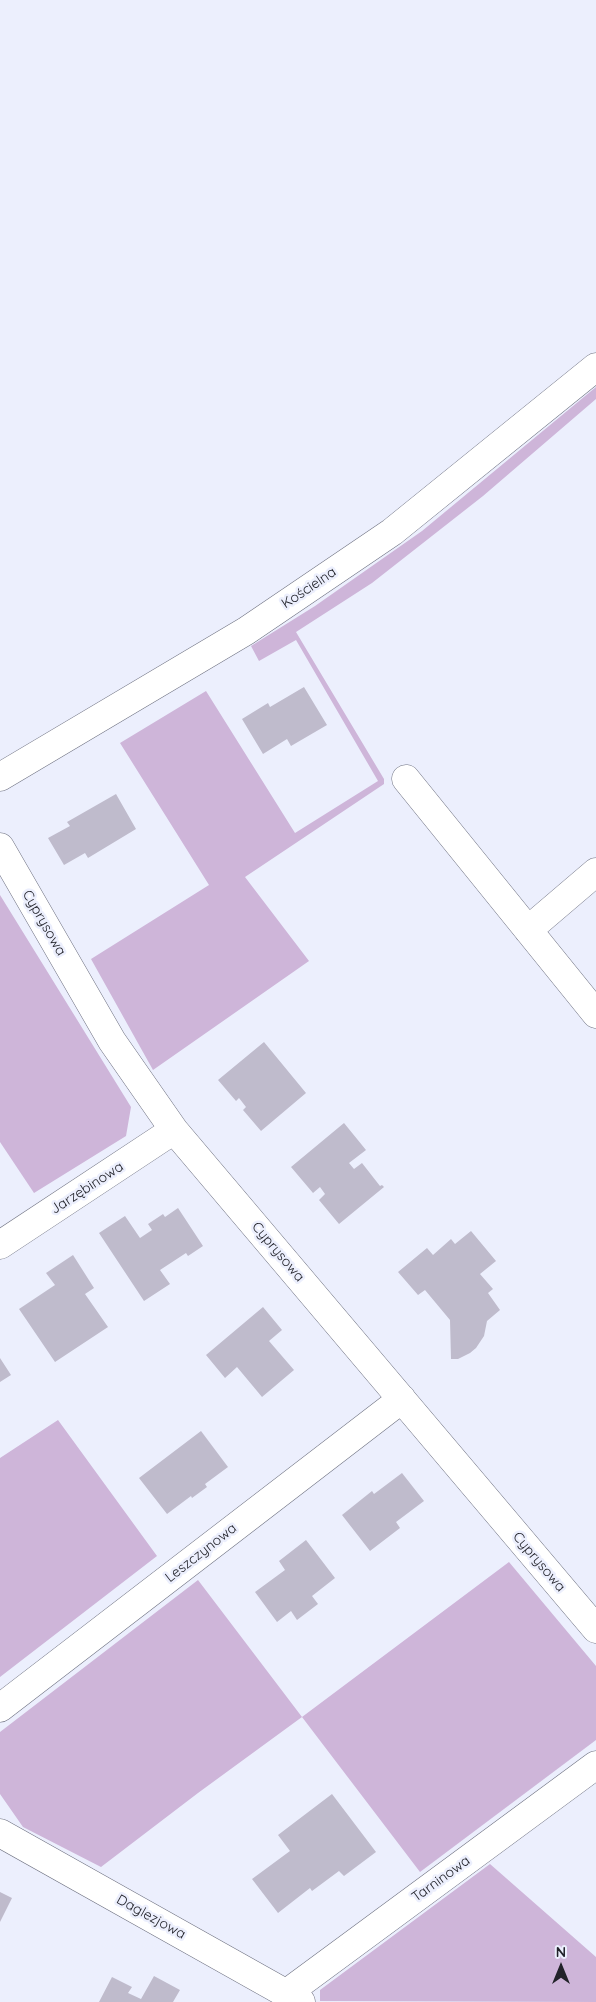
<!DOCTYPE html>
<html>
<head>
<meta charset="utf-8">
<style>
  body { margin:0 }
  #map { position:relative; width:596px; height:2002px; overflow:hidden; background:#eceffd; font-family:Quicksand,sans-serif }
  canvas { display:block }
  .north { position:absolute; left:536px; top:1942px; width:50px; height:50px; -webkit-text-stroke:4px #eceffd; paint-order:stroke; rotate:0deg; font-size:14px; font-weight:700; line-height:20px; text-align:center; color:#22232a }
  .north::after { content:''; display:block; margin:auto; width:18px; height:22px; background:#22232a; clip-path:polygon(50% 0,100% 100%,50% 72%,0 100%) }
</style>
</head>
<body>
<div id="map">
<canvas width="596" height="2002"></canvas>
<div class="north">N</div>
</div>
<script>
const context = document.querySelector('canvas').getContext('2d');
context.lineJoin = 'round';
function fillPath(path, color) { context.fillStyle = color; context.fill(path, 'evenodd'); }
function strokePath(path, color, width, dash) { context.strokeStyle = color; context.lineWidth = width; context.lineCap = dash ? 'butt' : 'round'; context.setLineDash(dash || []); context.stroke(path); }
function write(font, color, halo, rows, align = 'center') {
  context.font = font + ' Quicksand,sans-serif'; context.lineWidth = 5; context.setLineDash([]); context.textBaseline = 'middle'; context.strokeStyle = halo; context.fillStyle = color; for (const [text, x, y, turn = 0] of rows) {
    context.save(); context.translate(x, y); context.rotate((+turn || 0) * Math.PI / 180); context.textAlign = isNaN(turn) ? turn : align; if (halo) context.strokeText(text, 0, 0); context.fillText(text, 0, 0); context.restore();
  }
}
const green = new Path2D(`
  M596,387V399L483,496L372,583L296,632L384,779V784L245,877L309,961L153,1070L91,959L209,885L120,743L206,691L295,833L378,781L296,640L259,661L251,646L315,606L422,531Z
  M0,895L131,1107L126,1136L34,1193L0,1142Z
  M58,1420L157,1556L0,1677V1458Z
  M509,1562L596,1666V1740L420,1872L302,1717L198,1793L101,1867L23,1827L0,1794V1732L198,1580L302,1717Z
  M490,1864L596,1957V2002L320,2001V1990Z`);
const building = new Path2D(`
  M304,687L327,725L291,746L287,739L263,754L242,719L268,703L270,707Z
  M116,794L136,829L88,858L85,853L64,865L48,838L70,826L67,822Z
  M264,1042L306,1093L261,1131L243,1110L246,1107L239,1098L236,1101L218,1080Z
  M344,1123L366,1150L349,1163L354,1169L362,1163L380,1186L382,1185L384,1187L339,1224L319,1200L325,1194L320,1187L313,1193L291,1167Z
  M178,1208L203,1246L188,1256L186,1253L160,1270L170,1284L144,1301L99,1233L125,1216L140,1238L152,1230L148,1224L163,1214L165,1217Z
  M471,1231L496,1261L480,1274L493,1289L488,1293L500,1310L487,1321L484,1336L476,1348L470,1353L458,1359H451L450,1320L425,1290L418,1295L398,1272L427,1248L433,1255L451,1239L455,1244Z
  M73,1255L94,1288L85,1294L108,1327L55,1362L19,1309L55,1285L46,1273Z
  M263,1307L282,1330L269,1341L294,1370L262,1397L237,1367L225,1378L206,1355Z
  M0,1358L11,1375L0,1382Z
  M201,1431L228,1467L205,1484L207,1487L192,1498L191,1496L167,1514L139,1478Z
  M402,1473L424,1501L396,1522L400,1528L370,1551L342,1515L372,1491L374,1494Z
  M306,1540L335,1578L312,1596L318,1604L297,1620L291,1611L277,1622L255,1592L285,1570L279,1561Z
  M332,1794L376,1852L344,1876L339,1871L312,1891L310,1888L278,1913L252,1879L290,1851L278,1835Z
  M0,1892L12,1898L0,1922Z
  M154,1976L180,1990L173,2002H99L112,1977L132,1987L128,1993L141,1999Z`);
const street = new Path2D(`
  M0,777L246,631L392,532L596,367
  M406,779L596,1014
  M0,847L112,1041L174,1130L596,1629
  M528,930L596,872
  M0,1245L174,1130
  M0,1708L402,1399
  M0,1833L301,2002
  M287,1993L596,1765`);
const streetNames = [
  ["Kościelna",309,588,-34],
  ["Cyprysowa",44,923,60],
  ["Jarzębinowa",87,1188,-33],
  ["Cyprysowa",278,1252,50],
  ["Leszczynowa",201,1553,-38],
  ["Cyprysowa",539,1562,50],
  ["Tarninowa",441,1879,-36],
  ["Daglezjowa",151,1917,29]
];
fillPath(green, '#ceb5d9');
fillPath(building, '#bfbbcc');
strokePath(street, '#6e7180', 29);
strokePath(street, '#fff', 28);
write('14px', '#22232a', '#eceffd', streetNames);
</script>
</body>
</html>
